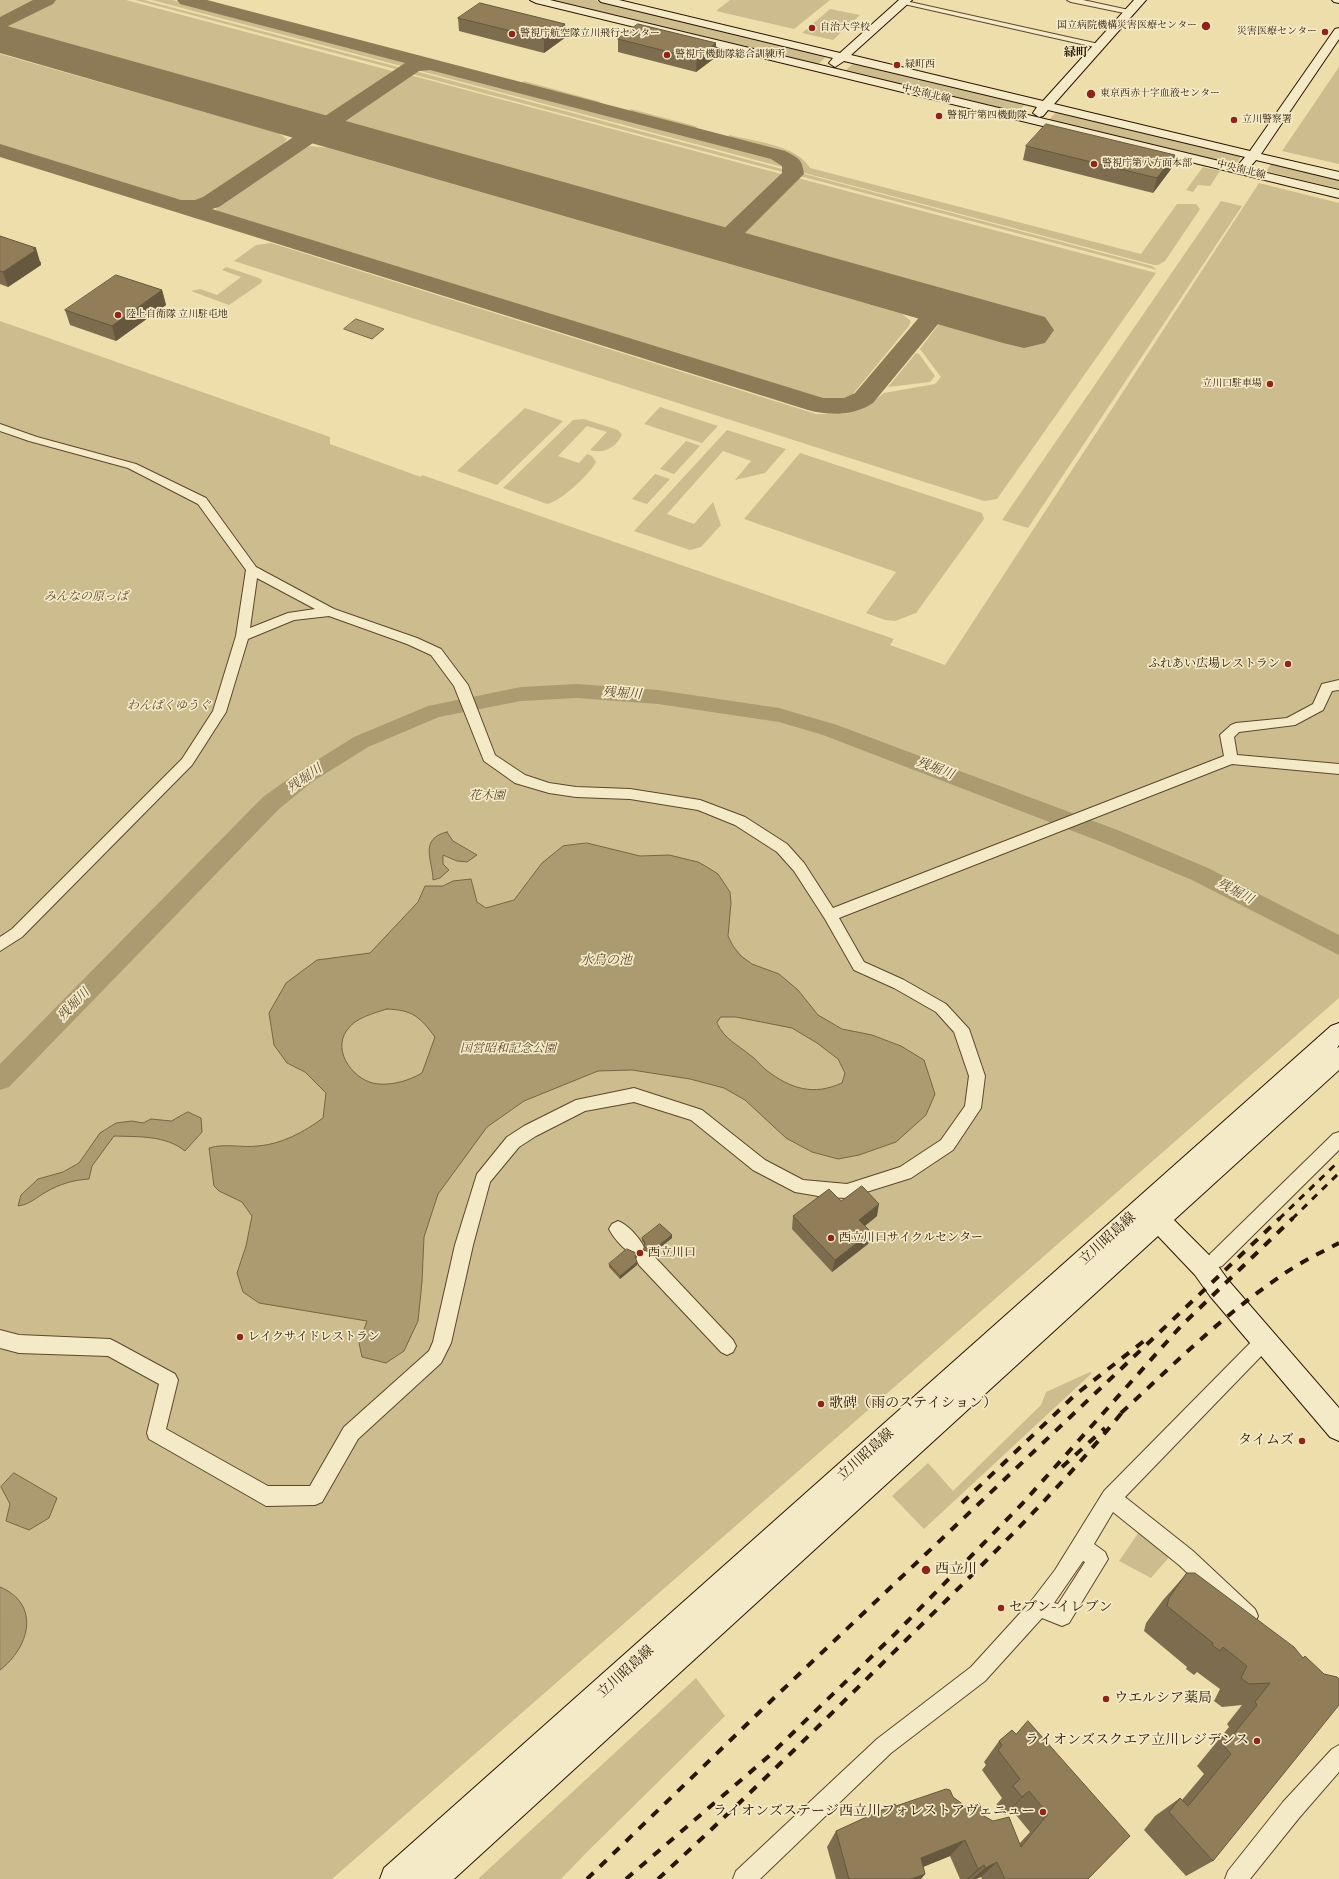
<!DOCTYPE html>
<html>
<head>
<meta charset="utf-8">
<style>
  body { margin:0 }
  canvas { display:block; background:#eedeab }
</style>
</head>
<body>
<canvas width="1339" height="1879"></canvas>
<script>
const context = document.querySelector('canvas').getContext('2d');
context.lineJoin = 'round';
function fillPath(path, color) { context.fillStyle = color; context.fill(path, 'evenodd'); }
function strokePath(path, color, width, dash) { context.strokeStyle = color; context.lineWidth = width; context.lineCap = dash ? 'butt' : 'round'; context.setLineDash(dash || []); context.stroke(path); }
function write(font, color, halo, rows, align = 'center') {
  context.font = font + ' "Libre Bodoni","Noto Serif JP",serif'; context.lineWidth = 3.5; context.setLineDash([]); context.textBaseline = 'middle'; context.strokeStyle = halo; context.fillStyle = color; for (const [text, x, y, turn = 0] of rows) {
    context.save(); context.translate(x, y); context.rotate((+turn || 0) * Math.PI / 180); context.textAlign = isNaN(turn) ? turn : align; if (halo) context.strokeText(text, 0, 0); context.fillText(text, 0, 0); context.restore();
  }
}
const green = new Path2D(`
  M0,0H41L0,21Z
  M50,0H126L396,72L336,113L327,116H320L7,28L4,25Z
  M135,0H144L402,68L399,70Z
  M152,0H172L402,61L407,64L405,67Z
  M544,0H594L827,56L816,66Z
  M730,0H830L794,29L716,11Z
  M830,9L860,15L833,40L802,33Z
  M0,54L278,133L287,139L284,143L203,199L190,203L182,201L0,145Z
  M855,62L1026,103L1016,114L845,71Z
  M419,67H427L766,156L779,161L786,168L413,69Z
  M1339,67V164L1282,151Z
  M411,70L786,170V173L408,73Z
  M406,74L785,175L733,225L723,228L341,121L343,116Z
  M524,81L601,102L591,104L519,85Z
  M631,109L699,127L687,129L631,114L629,112Z
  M1057,111L1242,155L1235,166L1048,121Z
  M729,135C753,141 797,145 810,168L1141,254L1177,204H1196L1200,209L1165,261L1158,265H1154L797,171V167C783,149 753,147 731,141L729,139Z
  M310,146L328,148L902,314L911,321L909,326L852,395L845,398L824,401L218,212L216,209L218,205L302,149Z
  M1272,163L1339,180V189L1266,171Z
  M1203,167L1220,171L1210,186L1198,185L1193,192L1186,190Z
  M797,172L1152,266L1157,270L796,175Z
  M794,177L1156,273L997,499L984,501L234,261L256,245L271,243L816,414H843L851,412L869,405L884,393L935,384L941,377L920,349L939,324L1013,344L1035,317L742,233V229Z
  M1259,183L1339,203V998L332,1879H0V321L330,437V444L421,477L422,475L894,639L890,645L945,665Z
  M1221,201L1242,206L1028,528L1002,520Z
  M226,267L259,278L262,280L261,283L229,305L191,291L200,289L217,295L241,277L222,270Z
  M916,353L919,354L935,376L930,382L888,387Z
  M660,407L718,426L702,443L644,424Z
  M525,408L563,421L497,485L457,471Z
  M584,419L618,430L622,435C615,448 604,454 590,450L607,432L587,426L558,456L579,463L587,454L592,456L596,462C590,474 560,502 547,504L503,488L573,420Z
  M727,430L786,449L765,473L735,480L751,461L723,451L667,514L694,524L713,502L721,525L701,547L690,550L634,531Z
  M686,441L700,446L674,474L660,469Z
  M800,453L982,513L984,519L916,613L895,621L885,620L866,613L896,572L744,519Z
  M655,474L670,479L647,504L632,499Z
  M1090,1372L1092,1373L924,1529L892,1496L928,1463L953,1491L1041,1405L1046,1392Z
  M1141,1529L1171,1555L1151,1578L1119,1561Z
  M696,1678L725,1716L586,1853L561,1879H478Z`);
const water = new Path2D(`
  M356,319L384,329L372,339L344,329Z
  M447,832L453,841L477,855L467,862L457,861L443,855V864L449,870L440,878L433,880C433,861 418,839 447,832Z
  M587,843L640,856L669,855L698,862L707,867L718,874L730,892L731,903L728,936L733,946L741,956L752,964L779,974L798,990L818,1015L842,1029L872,1035L901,1046L924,1060L935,1094L926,1115L896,1142L859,1155L838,1159L812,1152L786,1138L745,1100L724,1088L690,1079L632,1070L598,1071L524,1101L487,1127L438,1194L424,1237L422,1282L418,1321L404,1351L386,1363L362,1357L359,1343L367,1321L259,1303L243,1292L237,1273L246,1246L252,1216L242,1202L219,1191L214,1186L209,1148C226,1143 241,1148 258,1146C282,1144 304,1132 323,1118L326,1093L305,1072L287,1063L274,1045L269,1013L286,983L317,960L370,953L418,902L425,886H443L453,881L471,879L477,902L486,908L514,900L542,863L563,846ZM387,1009C413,1010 420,1017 435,1037L422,1073C408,1081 394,1085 378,1084C355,1082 331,1052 347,1030C355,1018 374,1013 387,1009ZM721,1017H736L792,1028L817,1043L838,1059L845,1073L842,1083C813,1096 791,1089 766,1070C760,1065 756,1059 750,1055C738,1045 724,1039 717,1023Z
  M188,1112L201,1118L202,1132L185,1151C165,1135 139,1137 114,1136L92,1166L89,1179C73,1180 60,1184 46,1192C35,1198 31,1204 18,1206L21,1195L38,1179L63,1172L79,1163L100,1133L116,1123L132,1121L143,1123L151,1119L171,1121Z
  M14,1473L57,1498L49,1518L29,1530L6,1521L10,1504L1,1487Z
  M0,1587C41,1604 30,1647 0,1670Z`);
const river = new Path2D(`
  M577,684L658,690L779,708L837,725L1120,831L1208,868L1339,935V955L1192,880L1104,843L823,735L779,722L658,704L577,698L521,701L439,717L368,747L312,782L279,809L9,1087L0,1090V1064L263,797L298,772L354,737L428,706L521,687Z`);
const taxiway = new Path2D(`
  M33,0H56L53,4L0,30V17Z
  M177,0H207L785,151C798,158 802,158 804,174L729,249L721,251L713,249L710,244L713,239L782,173V166L771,159L430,70L419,71L219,207L212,209L823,398H844L855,393L933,301L941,299L949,301L953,306L873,403C853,416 830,416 808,410L0,157V144L181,200H195L203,197L405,63L180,4Z`);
const runway = new Path2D(`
  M0,24L1045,317L1054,330L1045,343L1024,348L1003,343L0,53Z`);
const street = new Path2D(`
  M901,0L1099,44L1103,46L1099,48L904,4H901Z
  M1067,0H1083L1129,10L1133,12L1129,14L1071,2Z
  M0,424L37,437L136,464L206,498L256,567L334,609L417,638L441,649L468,685L495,755L525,775L549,783L576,787L630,789L700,800L745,817L787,844L804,863L833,908L1224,756L1220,735L1231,725L1236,723L1287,718L1313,704L1322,684L1339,680V690L1332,691L1323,710L1295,725L1239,732L1234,737L1237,755L1339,764V774L1232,764L839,918L864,962L904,980L946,1004L969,1029L985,1076L981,1108L953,1150L911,1178L847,1198L824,1197L795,1192L753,1170L691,1120L634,1102L585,1111L536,1136L519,1147L490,1182L473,1245L451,1343L441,1363L358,1439L322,1502L315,1505L266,1506L149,1439L147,1433L159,1384L108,1356L19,1353L0,1348V1330L19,1335L110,1339L116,1342L175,1374L178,1380L166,1429L268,1486H310L344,1427L429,1351L433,1342L455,1245L477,1174L507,1137L524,1126L576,1100L634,1088L702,1110L765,1160L803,1180L847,1184L900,1167L941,1140L965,1106L969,1076L954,1032L936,1012L894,988L854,970L825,919L794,871L777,852L735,825L698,810L630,799L576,797L549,793L515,783L484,761L454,686L431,655L407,644L329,616L294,620L248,639L226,712L192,765L22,937L0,951V937L12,929L182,759L213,711L236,636L246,570L198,504L128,468L29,441L0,431ZM257,578L315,609L288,613L250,628Z
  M1339,1132V1150L1222,1266L1216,1268L1210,1266L1207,1260L1210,1254L1333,1134Z
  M618,1221C628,1225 639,1237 644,1247L641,1253L645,1251L651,1253L733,1340L736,1346L733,1352L727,1355L721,1352L639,1265L636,1259L639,1253L635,1255C625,1251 614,1239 609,1229L612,1224Z
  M1264,1332L1270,1335L1273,1341L1270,1347L1125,1497L1193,1551L1255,1609L1258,1616L1255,1623L1248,1626L1241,1623L1179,1565L1113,1512L1094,1544L1105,1552L1108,1559L1069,1623L1062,1626L1042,1618L985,1681L891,1753L760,1879H733L736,1871L877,1739L971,1667L1032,1600L1055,1570L1104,1491L1258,1335ZM1083,1561L1085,1562L1058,1604L1054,1603Z
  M1339,1745V1772L1299,1818L1250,1879H1225L1228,1871L1283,1802L1332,1749Z`);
const secondary = new Path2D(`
  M530,0H550L1240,166L1239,164L1245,157L1048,110L1043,116L1039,117L1033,113L1037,107L844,61L835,67L829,63L833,58L601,2L599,0H619L840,53L899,0H912L851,55L1043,101L1134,0H1146L1054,104L1250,151L1335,29L1339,28V39L1261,154L1339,172V180L1256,160L1250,167L1246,168L1339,190V198L536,3Z
  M1332,0H1339V3L1334,2Z
  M1339,1023V1045L1337,1048L1339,1047V1070L1174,1220L1213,1259L1228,1280L1339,1408V1441L1330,1437L1210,1296L1195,1275L1158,1236L454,1879H380L384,1868L1331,1026Z`);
const railFar1 = new Path2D(`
  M1279,1219L1339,1161
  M1292,1219L1339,1173`);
const rail = new Path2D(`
  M1121,1413C1172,1366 1221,1317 1278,1278C1297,1264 1318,1254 1339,1243
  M1062,1467L1105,1428
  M962,1503L1075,1395L1149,1337
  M587,1879L774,1698L1280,1218
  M626,1879L769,1756L896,1633L1022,1504L1181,1326L1293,1218
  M658,1879C741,1803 822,1723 902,1644C979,1568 1056,1494 1124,1410`);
const wall = new Path2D(`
  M458,18L565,24L566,37L544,53L459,31Z
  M618,39L716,43V57L696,72L618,52Z
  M1026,146L1175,155L1171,169L1153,193L1023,160Z
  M0,236L41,262V265L8,287L0,284Z
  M162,290L166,305L116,341L70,325L65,310Z
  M841,1201L877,1216L865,1226L871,1232L868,1244L832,1272L792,1229L793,1216Z
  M672,1235V1238L653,1253L644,1250L645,1245L642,1241V1238Z
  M636,1256L635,1258L637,1265L620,1279L609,1267V1264Z
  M1187,1573L1302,1658L1305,1656L1213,1861L1186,1876L1144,1830L1155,1816L1180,1798L1182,1800L1204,1774L1197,1766L1229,1727L1227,1724L1242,1705L1222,1707L1214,1701L1220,1689L1197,1672L1194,1675L1186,1669L1187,1667L1144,1631L1146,1623L1163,1600Z
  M1012,1730L1088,1879H982L981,1877L976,1879H960L950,1856L923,1867L925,1874L921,1879H836L827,1847L836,1831L896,1806L953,1797L965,1806L984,1816L1020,1843L1030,1832L1011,1809L1005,1815L996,1805L1002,1798L982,1770L986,1765L984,1762L999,1741Z`);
const shadedWall = new Path2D(`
  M565,24L566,37L544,53V39Z
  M716,43V57L696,72L697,59Z
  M1175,155L1171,169L1153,193L1157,178Z
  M36,248L41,265L8,287L3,272Z
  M162,290L166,305L116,341L112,326Z
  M879,1204L877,1216L857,1232L859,1220Z
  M871,1232L868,1244L832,1272L835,1260Z
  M672,1235V1238L653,1253V1250Z
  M637,1262V1265L620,1279V1276Z
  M1029,1791L1005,1815L1022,1797Z
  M965,1840L950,1856L908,1873L921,1858Z
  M997,1862L981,1877L976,1879H972L985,1868Z
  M984,1865L969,1879H967L978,1869Z
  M925,1874L921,1879H911Z`);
const building = new Path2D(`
  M480,3L565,24L544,39L458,18Z
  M638,24L716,43L697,59L618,39Z
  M1046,124L1175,155L1157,178L1026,146Z
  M0,236L36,248L33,249L36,250L3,272L0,271Z
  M116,275L162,290L112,326L65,310Z
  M862,1186L879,1204L859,1220L871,1232L835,1260L793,1216L829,1189L841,1201Z
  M660,1224L672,1235L653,1250L644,1247L645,1243L642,1238Z
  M627,1249L636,1253L635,1257L637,1262L620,1276L609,1264Z
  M1187,1573H1195L1294,1647L1303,1658L1305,1656L1324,1674L1337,1677L1339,1679V1705L1213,1861L1169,1812L1180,1798L1188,1806L1231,1754L1224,1746L1257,1705L1255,1702L1270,1683L1249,1684L1241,1678L1247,1666L1223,1647L1220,1651L1212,1645L1213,1643L1167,1606L1169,1598Z
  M1028,1721L1130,1836L1088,1879H1005L997,1862L985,1868L984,1865L978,1869L965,1840L921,1858L925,1874L911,1879H849L836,1831L895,1804L896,1806L946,1789L950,1790L953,1797L965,1806L979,1803L984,1816L993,1821L1009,1817L1021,1847L1048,1814L1029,1791L1022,1797L1013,1786L1020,1779L998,1750L1002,1745L999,1741L1012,1730L1016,1734Z`);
const markers = [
  [1206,26,5,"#8f2418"],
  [812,28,4,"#8f2418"],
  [1325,32,4,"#8f2418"],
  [512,34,4,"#8f2418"],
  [667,55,4,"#8f2418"],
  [897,65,4,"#8f2418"],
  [1091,94,5,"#8f2418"],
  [939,116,4,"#8f2418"],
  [1234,120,4,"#8f2418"],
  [1094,164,4,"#8f2418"],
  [118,315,4,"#8f2418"],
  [1270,384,4,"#8f2418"],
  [1288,664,4,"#8f2418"],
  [831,1238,4,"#8f2418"],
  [640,1253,4,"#8f2418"],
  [240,1337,4,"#8f2418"],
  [821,1404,4,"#8f2418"],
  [1302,1441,4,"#8f2418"],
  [926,1570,5,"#8f2418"],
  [1001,1608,4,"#8f2418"],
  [1106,1699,4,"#8f2418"],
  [1257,1741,4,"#8f2418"],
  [1043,1812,4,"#8f2418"]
];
const farPoinames = [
  ["国立病院機構災害医療センター",1197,26,"right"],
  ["自治大学校",820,28],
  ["災害医療センター",1317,32,"right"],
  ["警視庁航空隊立川飛行センター",520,34],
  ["警視庁機動隊総合訓練所",675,55],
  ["緑町西",905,65],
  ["東京西赤十字血液センター",1100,94],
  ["警視庁第四機動隊",947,116],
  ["立川警察署",1242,120],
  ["警視庁第八方面本部",1102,164],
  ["陸上自衛隊 立川駐屯地",126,315],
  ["立川口駐車場",1262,384,"right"]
];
const farStreetnames = [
  ["中央南北線",926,94,14],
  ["中央南北線",1241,170,14]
];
const farQuarternames = [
  ["緑町",1076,53]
];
const parkNames = [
  ["みんなの原っぱ",86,597],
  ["わんぱくゆうぐ",169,706],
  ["花木園",487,796],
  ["国営昭和記念公園",508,1049]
];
const poiNames = [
  ["ふれあい広場レストラン",1280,664,"right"],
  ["西立川口サイクルセンター",839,1238],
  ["西立川口",648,1253],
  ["レイクサイドレストラン",248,1337]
];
const waterNames = [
  ["残堀川",622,694,4],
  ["残堀川",935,769,21],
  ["残堀川",305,779,-35],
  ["残堀川",1235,892,28],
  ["水鳥の池",606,961],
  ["残堀川",74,1005,-46]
];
const nearStreetnames = [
  ["立川昭島線",1108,1239,-42],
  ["立川昭島線",866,1455,-42],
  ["立川昭島線",626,1672,-42]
];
const nearPoinames = [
  ["歌碑（雨のステイション）",829,1404],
  ["タイムズ",1294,1441,"right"],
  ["西立川",935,1570],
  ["セブン-イレブン",1009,1608],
  ["ウエルシア薬局",1114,1699],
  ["ライオンズスクエア立川レジデンス",1249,1741,"right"],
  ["ライオンズステージ西立川フォレストアヴェニュー",1035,1812,"right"]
];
fillPath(green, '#cdbc8e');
fillPath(water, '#ac9a71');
strokePath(water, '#796544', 1);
fillPath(river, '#ac9a71');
fillPath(taxiway, '#8d7a56');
fillPath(runway, '#8d7a56');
strokePath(street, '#5c472b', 2);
strokePath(secondary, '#2c1500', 2);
fillPath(street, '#f4eac8');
fillPath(secondary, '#f4eac8');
strokePath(railFar1, '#2c1500', 3, [7, 7]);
strokePath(rail, '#2c1500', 4, [9, 9]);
fillPath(wall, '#7d6c4d');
fillPath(shadedWall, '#66583e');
fillPath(building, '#917e59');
strokePath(building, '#66583e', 1);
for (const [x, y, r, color] of markers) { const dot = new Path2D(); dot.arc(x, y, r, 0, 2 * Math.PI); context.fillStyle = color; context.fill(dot); strokePath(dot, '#f4eac8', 1.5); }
write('10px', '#2c1500', '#f4eac8', farPoinames, 'left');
write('10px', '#2c1500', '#f4eac8', farStreetnames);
write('bold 12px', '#2c1500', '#f4eac8', farQuarternames);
write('italic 12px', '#5c472b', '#f4eac8', parkNames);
write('12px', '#2c1500', '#f4eac8', poiNames, 'left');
write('italic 13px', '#5f4a2d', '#f4eac8', waterNames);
write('14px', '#2c1500', '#f4eac8', nearStreetnames);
write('14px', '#2c1500', '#f4eac8', nearPoinames, 'left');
</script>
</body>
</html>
